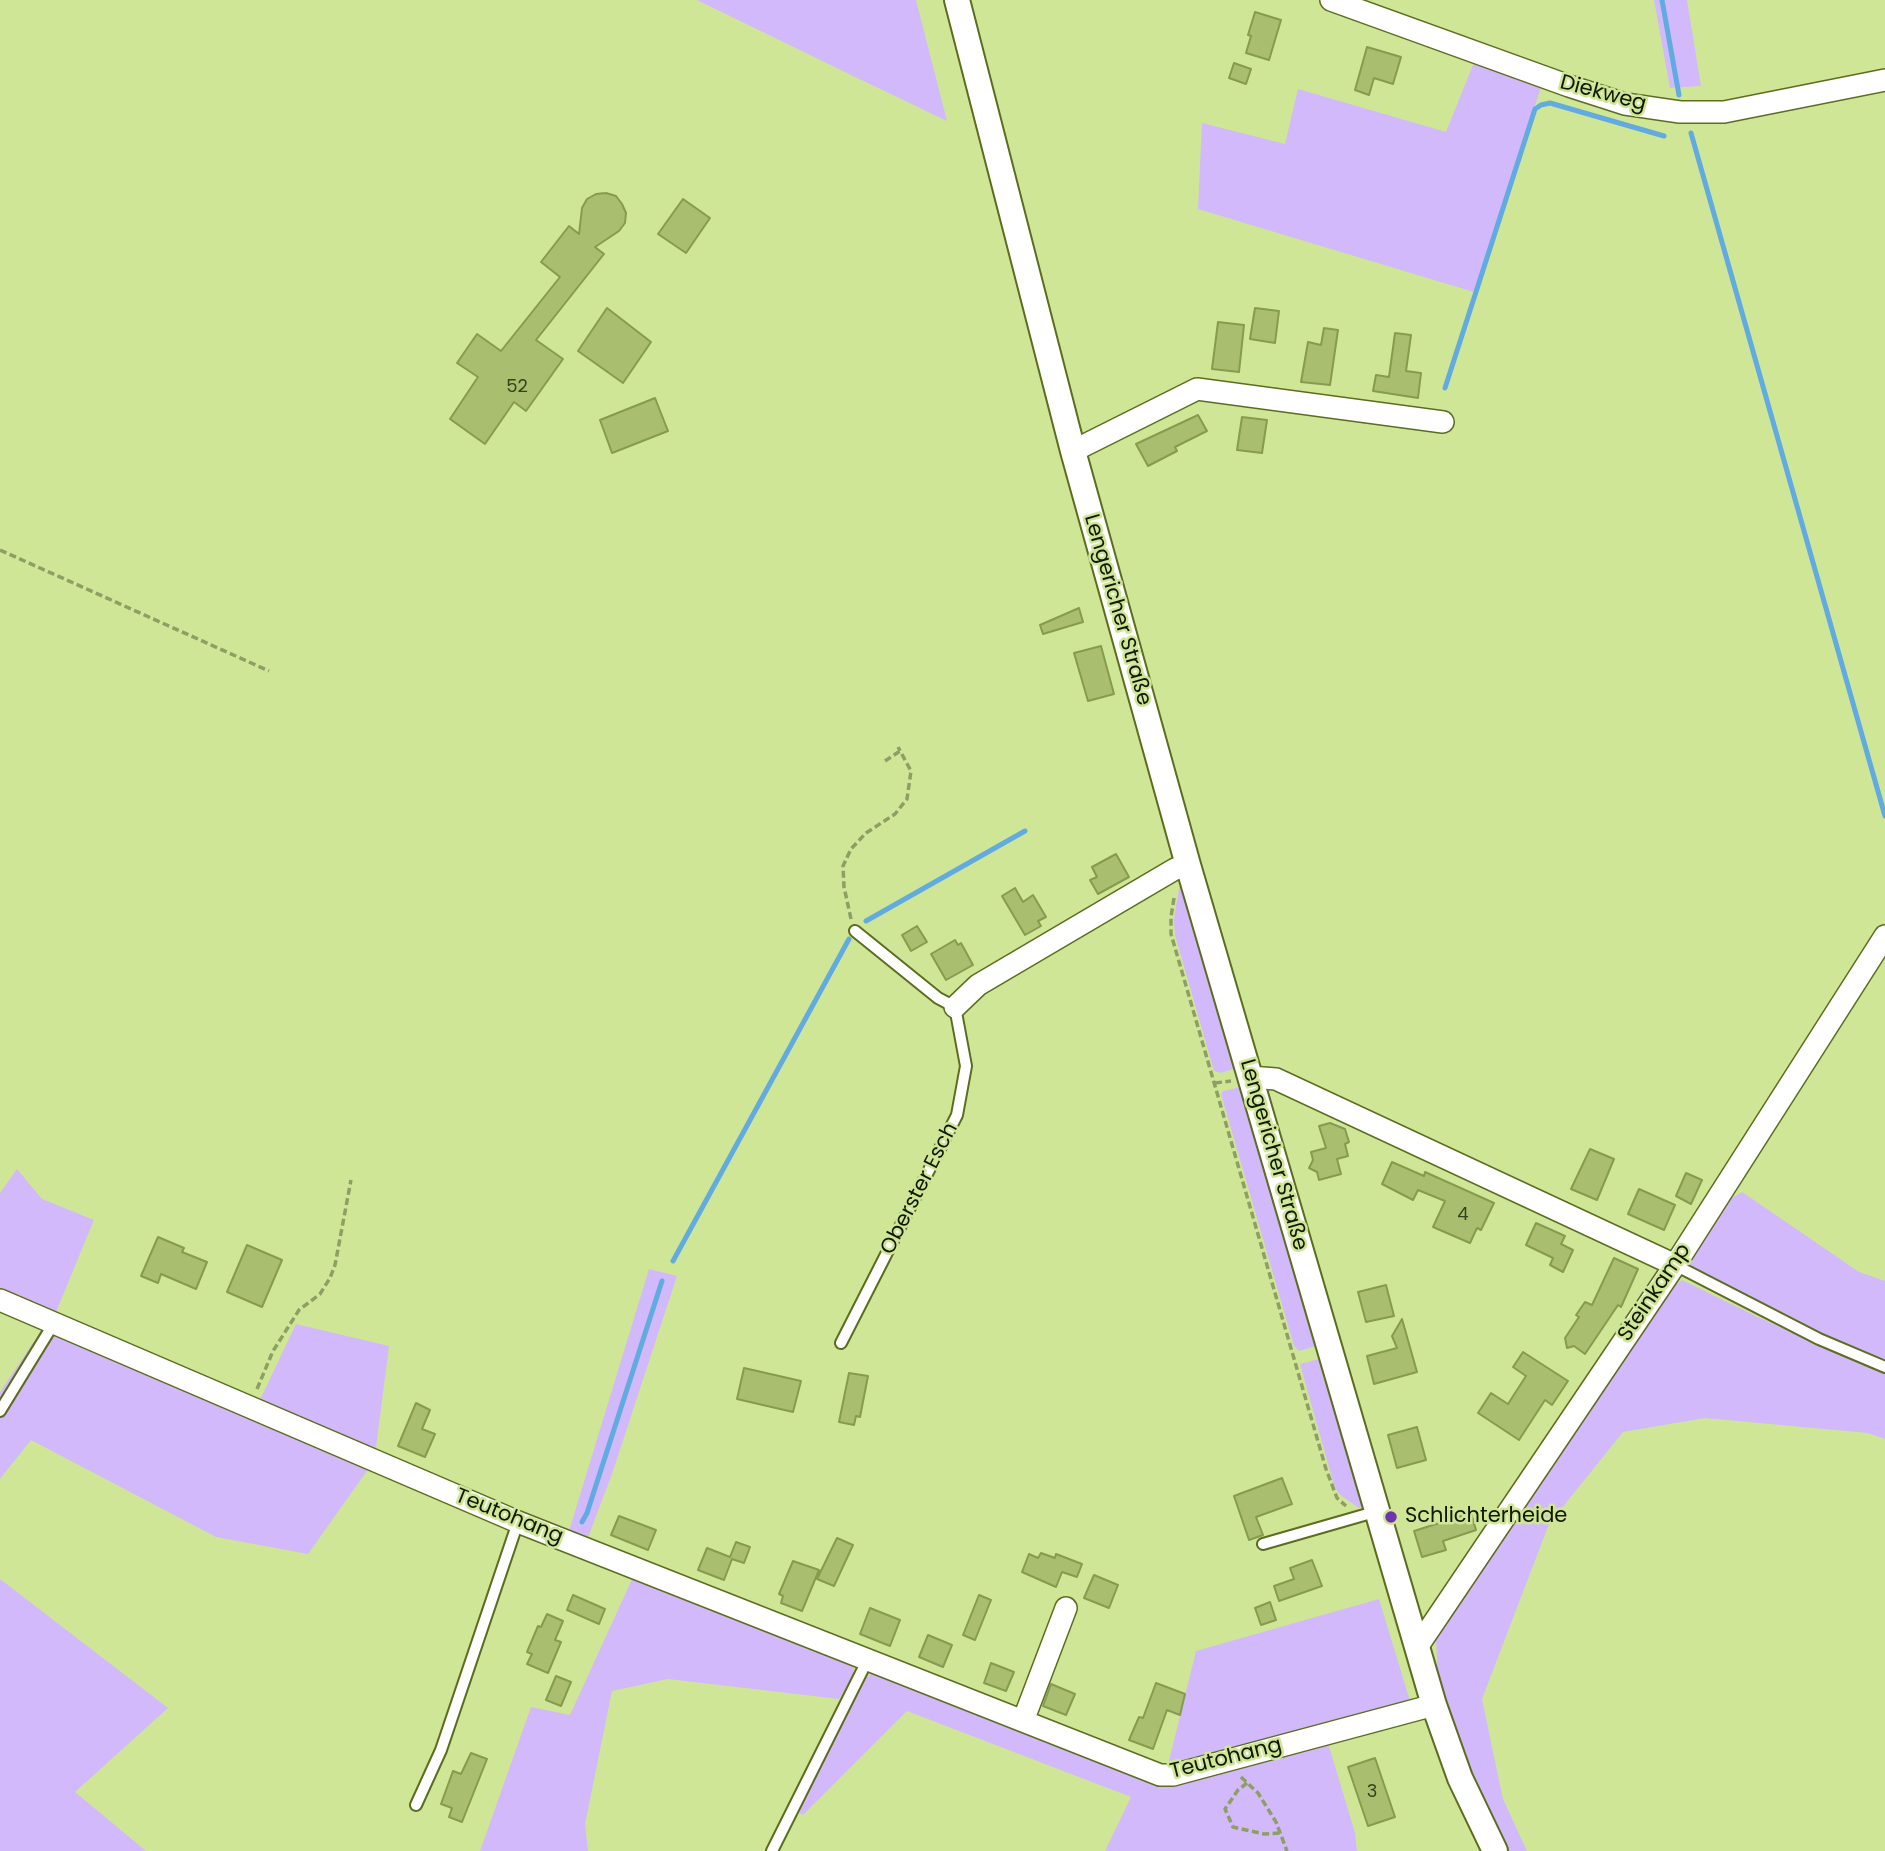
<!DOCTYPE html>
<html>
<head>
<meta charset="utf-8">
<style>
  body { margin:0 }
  canvas { display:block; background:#d0e697 }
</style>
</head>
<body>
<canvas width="1885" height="1851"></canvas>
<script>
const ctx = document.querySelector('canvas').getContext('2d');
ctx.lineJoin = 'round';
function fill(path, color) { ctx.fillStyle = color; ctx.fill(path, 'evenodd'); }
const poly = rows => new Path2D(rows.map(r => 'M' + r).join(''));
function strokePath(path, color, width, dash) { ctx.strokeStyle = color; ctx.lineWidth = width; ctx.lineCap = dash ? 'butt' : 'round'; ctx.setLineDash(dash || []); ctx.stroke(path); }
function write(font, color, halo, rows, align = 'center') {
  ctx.font = font + ' Poppins,sans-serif'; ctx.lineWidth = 5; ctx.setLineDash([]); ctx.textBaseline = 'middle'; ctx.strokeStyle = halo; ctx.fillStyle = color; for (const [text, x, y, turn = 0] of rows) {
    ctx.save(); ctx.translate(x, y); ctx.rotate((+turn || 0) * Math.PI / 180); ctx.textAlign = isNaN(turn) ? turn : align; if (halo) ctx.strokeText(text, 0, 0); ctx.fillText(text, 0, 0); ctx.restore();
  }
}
const green = poly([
  [697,0,916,0,947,121,849,74],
  [1654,0,1687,0,1701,86,1670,88],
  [1475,60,1541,87,1474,292,1198,209,1202,123,1285,144,1298,89,1446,132],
  [1180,882,1185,884,1236,1068,1221,1073,1214,1071,1175,935,1174,919],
  [1241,1087,1319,1345,1299,1351,1294,1346,1221,1094,1223,1091],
  [17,1169,42,1199,94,1220,56,1312,259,1402,296,1324,389,1346,375,1455,369,1468,308,1554,216,1537,31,1440,0,1479,0,1392,43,1328,0,1308,0,1193],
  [1742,1192,1859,1272,1885,1281,1885,1362,1818,1334,1690,1268,1687,1257,1721,1204],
  [649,1269,677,1276,612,1474,587,1540,569,1531],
  [1682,1280,1760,1318,1885,1374,1885,1439,1868,1433,1705,1418,1623,1432,1549,1524,1482,1699,1503,1799,1527,1851,1505,1851,1483,1804,1438,1684,1436,1639,1663,1294],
  [1323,1358,1363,1506,1359,1508,1339,1494,1334,1485,1300,1364],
  [634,1575,854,1661,853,1676,839,1699,668,1679,612,1691,585,1824,588,1851,480,1851,531,1707,570,1715],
  [0,1579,168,1708,75,1792,146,1851,0,1851],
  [1379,1599,1410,1701,1167,1769,1196,1651],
  [875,1669,1166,1783,1328,1743,1355,1833,1357,1851,1105,1851,1131,1797,907,1711,803,1815,799,1813,835,1734,862,1683]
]);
const stream = poly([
  [1662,0,1679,95],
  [1691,133,1885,816],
  [1445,388,1535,109,1541,105,1550,103,1664,136],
  [866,921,1025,831],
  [673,1261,849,939],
  [582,1522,587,1513,662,1281]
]);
const building = poly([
  [1255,12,1281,20,1269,60,1246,53,1251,36,1248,35,1255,12],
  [1367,47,1401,57,1393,84,1374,78,1369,95,1355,90,1367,47],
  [1234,63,1251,69,1246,84,1229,78,1234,63],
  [606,193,616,196,622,204,626,213,625,223,619,231,595,247,604,254,536,340,563,359,526,411,514,402,485,444,450,419,478,377,457,363,477,334,501,351,560,277,541,262,569,226,579,234,582,208,587,199,596,194,606,193],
  [683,199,710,218,686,253,658,234,683,199],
  [607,308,651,342,623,383,578,351,607,308],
  [1255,308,1279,311,1275,343,1250,339,1255,308],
  [1218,322,1244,325,1239,372,1212,369,1218,322],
  [1324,328,1338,330,1330,385,1301,382,1308,342,1321,345,1324,328],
  [1395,333,1411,335,1406,371,1421,373,1418,398,1373,391,1376,375,1389,377,1395,333],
  [655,398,668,431,612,453,600,420,655,398],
  [1198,415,1207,431,1175,447,1177,451,1148,466,1136,444,1198,415],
  [1242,417,1267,420,1262,453,1237,450,1242,417],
  [1079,608,1083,622,1043,634,1040,625,1079,608],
  [1101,646,1114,694,1088,701,1074,653,1101,646],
  [1116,854,1129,877,1098,894,1090,880,1097,877,1092,867,1116,854],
  [1015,888,1023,902,1033,895,1046,917,1038,921,1041,926,1025,935,1002,896,1015,888],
  [917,926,927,942,911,951,902,935,917,926],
  [955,940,958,945,961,943,973,965,946,980,931,954,955,940],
  [1330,1123,1345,1129,1349,1142,1345,1144,1348,1156,1337,1159,1341,1174,1319,1180,1317,1172,1309,1168,1313,1160,1311,1152,1326,1148,1319,1126,1330,1123],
  [1590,1149,1614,1159,1597,1200,1571,1189,1590,1149],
  [1392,1162,1424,1176,1425,1172,1494,1203,1481,1230,1477,1228,1470,1243,1433,1227,1445,1201,1418,1190,1413,1200,1382,1184,1392,1162],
  [1686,1173,1702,1180,1691,1204,1676,1196,1686,1173],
  [1639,1189,1675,1205,1664,1230,1628,1214,1639,1189],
  [1536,1223,1565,1236,1561,1244,1573,1250,1563,1272,1550,1265,1553,1258,1526,1245,1536,1223],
  [158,1237,184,1248,182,1252,207,1262,196,1289,161,1274,158,1283,141,1276,158,1237],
  [247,1245,282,1260,262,1307,227,1292,247,1245],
  [1614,1258,1638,1269,1621,1307,1618,1305,1585,1354,1574,1346,1567,1348,1565,1338,1579,1317,1576,1315,1585,1302,1592,1305,1614,1258],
  [1386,1285,1394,1316,1366,1322,1358,1292,1386,1285],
  [1402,1319,1417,1372,1374,1384,1367,1356,1397,1348,1392,1336,1402,1319],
  [1523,1352,1568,1381,1552,1405,1545,1400,1519,1440,1478,1413,1491,1393,1508,1404,1526,1376,1513,1367,1523,1352],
  [744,1368,801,1381,793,1412,737,1399,744,1368],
  [849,1373,868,1376,860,1417,856,1416,854,1425,839,1422,849,1373],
  [416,1403,430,1410,422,1429,435,1434,425,1457,398,1446,416,1403],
  [1417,1427,1426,1460,1397,1468,1388,1435,1417,1427],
  [1282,1478,1292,1504,1256,1517,1263,1535,1249,1540,1234,1496,1282,1478],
  [1471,1513,1476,1530,1443,1541,1446,1550,1422,1557,1414,1531,1471,1513],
  [619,1516,656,1530,648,1550,611,1535,619,1516],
  [837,1538,853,1545,834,1586,817,1579,837,1538],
  [736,1542,750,1547,744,1563,732,1559,724,1580,698,1570,707,1548,730,1557,736,1542],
  [1041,1553,1055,1558,1056,1554,1082,1564,1077,1577,1062,1572,1056,1587,1022,1572,1029,1554,1038,1558,1041,1553],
  [1312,1560,1322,1586,1279,1601,1274,1586,1294,1579,1290,1568,1312,1560],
  [793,1561,819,1570,802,1611,781,1603,783,1596,779,1594,793,1561],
  [1094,1575,1118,1585,1109,1608,1084,1598,1094,1575],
  [573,1595,605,1609,599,1624,567,1610,573,1595],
  [979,1595,991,1600,975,1640,963,1635,979,1595],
  [1270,1602,1276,1620,1261,1625,1255,1608,1270,1602],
  [870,1608,900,1620,890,1646,860,1634,870,1608],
  [547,1614,563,1621,555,1640,561,1642,548,1673,527,1664,532,1654,527,1652,538,1626,541,1627,547,1614],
  [928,1635,952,1645,943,1667,919,1657,928,1635],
  [991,1663,1014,1672,1006,1691,984,1683,991,1663],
  [556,1676,571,1682,561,1706,546,1700,556,1676],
  [1156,1683,1185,1694,1180,1715,1167,1710,1153,1749,1129,1740,1139,1717,1143,1718,1156,1683],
  [1051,1684,1075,1694,1066,1715,1043,1706,1051,1684],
  [471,1753,487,1759,462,1822,449,1817,452,1808,441,1804,453,1771,461,1774,471,1753],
  [1375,1758,1395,1817,1368,1826,1348,1767,1375,1758]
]);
const path = poly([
  [0,550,269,671],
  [885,761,900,751],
  [1174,898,1171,917,1171,934,1326,1469,1337,1498,1346,1506],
  [851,919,844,887,843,866,851,849,866,833,895,814,907,799,911,771,898,747],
  [1215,1083,1231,1081],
  [257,1389,273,1351,299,1310,320,1294,330,1278,335,1265,351,1180],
  [1241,1777,1258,1793,1276,1822,1287,1851],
  [1247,1783,1238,1790,1225,1809,1233,1827,1264,1834,1281,1833]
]);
const service = poly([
  [1675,1265,1819,1339,1885,1367],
  [841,1343,957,1115,966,1066,955,1007,938,998,855,931],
  [0,1411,54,1323],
  [1263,1544,1378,1511],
  [416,1805,441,1750,518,1522],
  [772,1851,868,1659]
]);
const minor = poly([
  [1331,0,1569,86,1625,104,1680,112,1724,112,1885,80],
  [1073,451,1197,389,1443,422],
  [955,1007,978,985,1175,869,1188,865],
  [1250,1077,1276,1079,1675,1265],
  [0,1300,518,1522,1160,1775,1173,1775,1434,1705],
  [1418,1646,1675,1265,1885,936],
  [1023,1721,1066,1608]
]);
const tertiary = poly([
  [957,0,1073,451,1188,865,1434,1705,1460,1778,1495,1851]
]);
const markers = [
  [1391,1517,7,"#6e36ad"]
];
const numberNames = [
  ["52",517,387],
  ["4",1463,1215],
  ["3",1372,1792]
];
const streetNames = [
  ["Diekweg",1603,94,15],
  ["Lengericher Straße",1117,610,74],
  ["Lengericher Straße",1273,1155,74],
  ["Oberster Esch",920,1189,-63],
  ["Steinkamp",1655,1293,-56],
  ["Teutohang",509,1517,22],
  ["Teutohang",1226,1759,-14]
];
const poiNames = [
  ["Schlichterheide",1405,1517]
];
fill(green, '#d1b9fb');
strokePath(stream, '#61abe0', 5);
fill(building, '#a9bf6f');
strokePath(building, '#879b4f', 2);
strokePath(service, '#5c6d1f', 14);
strokePath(minor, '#5c6d1f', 24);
strokePath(tertiary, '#5c6d1f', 28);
strokePath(path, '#8e9f63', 3.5, [7, 3.5]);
strokePath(service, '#fff', 10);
strokePath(minor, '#fff', 21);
strokePath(tertiary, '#fff', 24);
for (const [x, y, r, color] of markers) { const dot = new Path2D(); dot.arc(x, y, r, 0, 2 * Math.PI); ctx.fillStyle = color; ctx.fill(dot); strokePath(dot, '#d0e697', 2.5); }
write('18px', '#37421c', null, numberNames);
write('21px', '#111800', '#d0e697', streetNames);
write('21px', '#111800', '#d0e697', poiNames, 'left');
</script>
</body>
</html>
